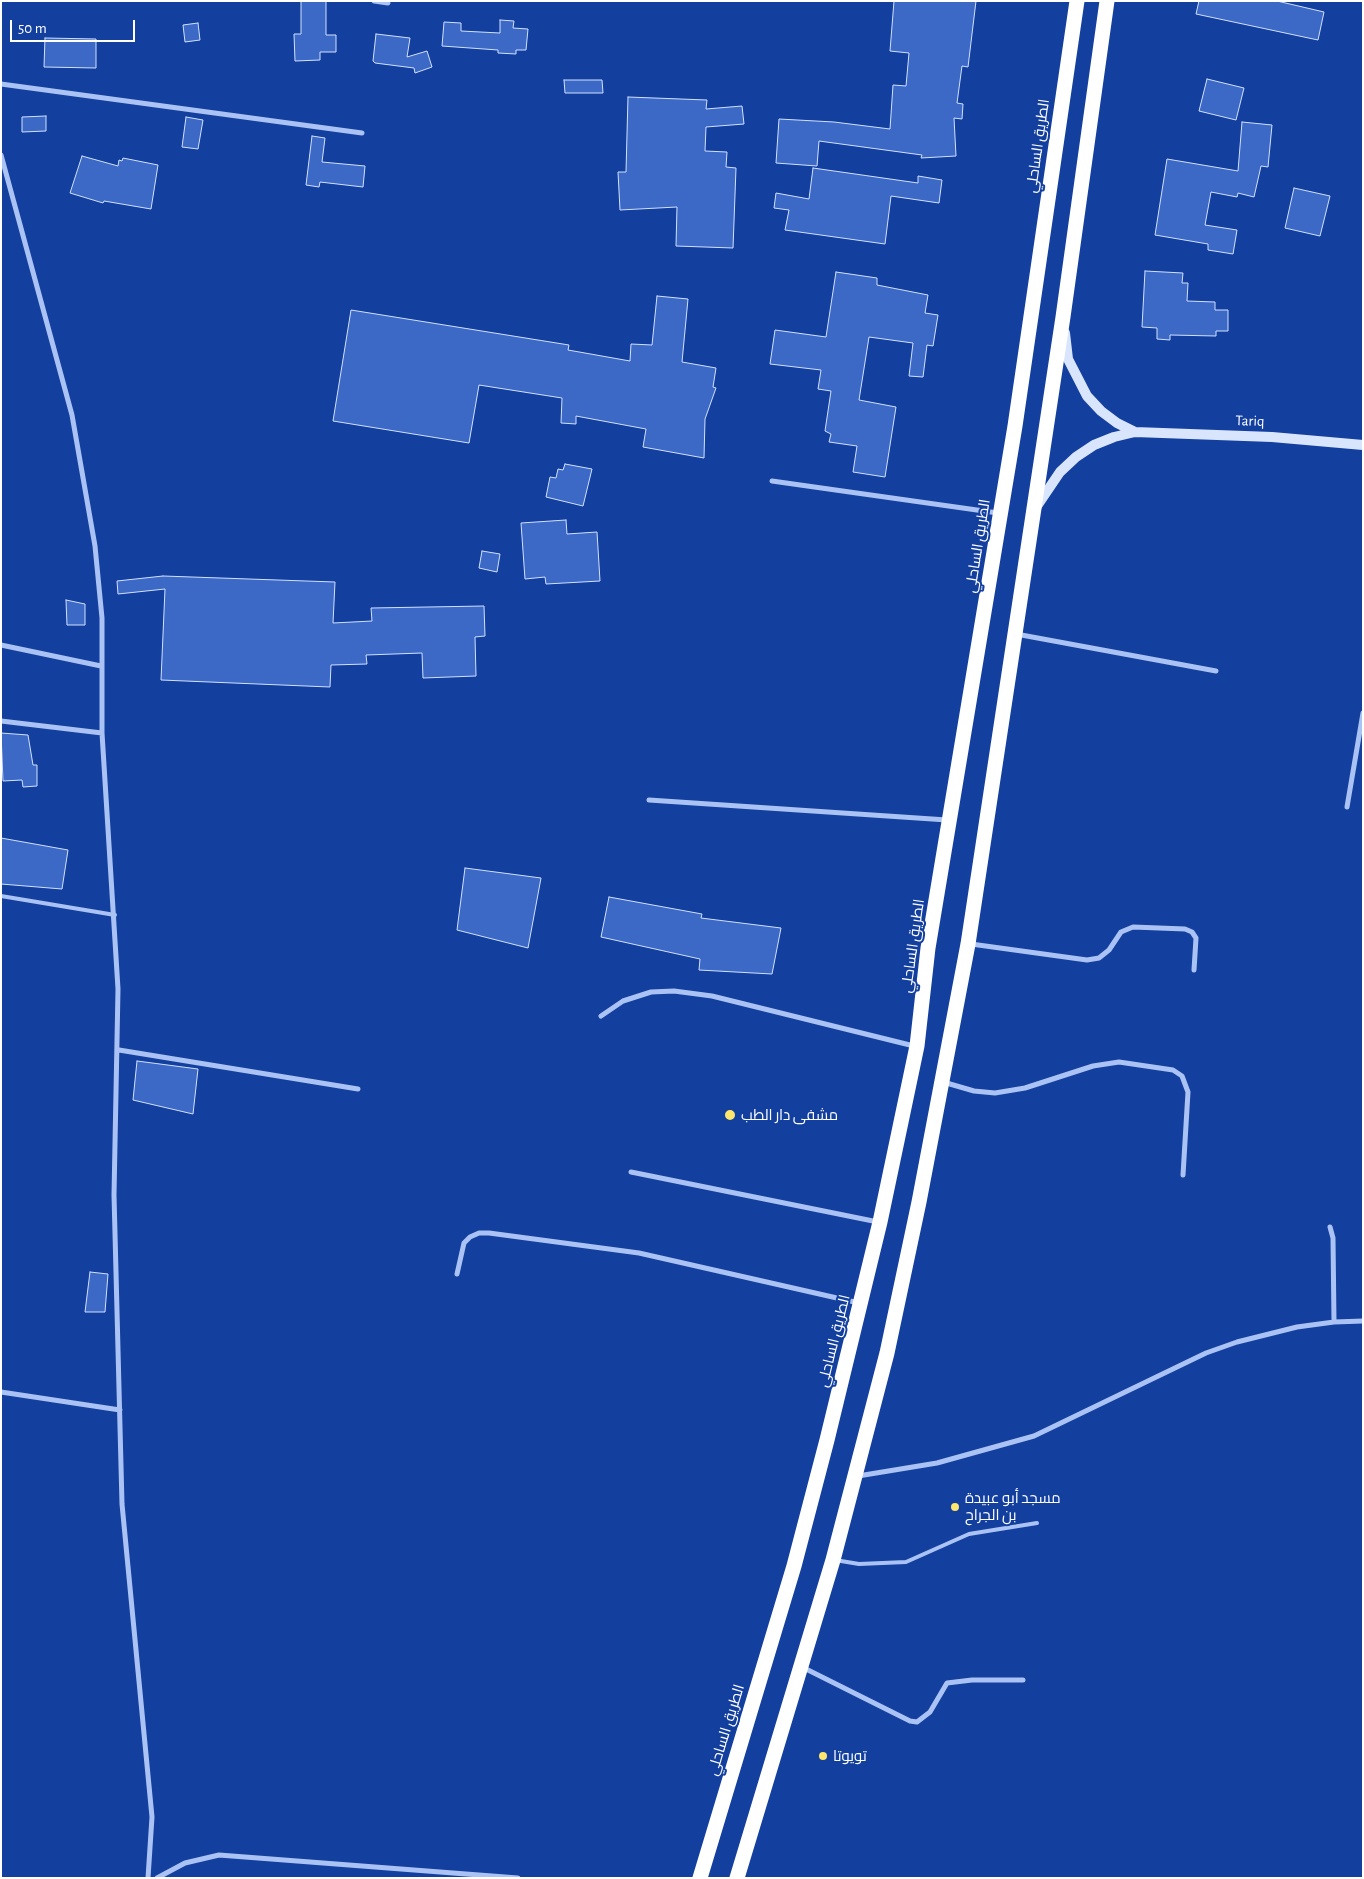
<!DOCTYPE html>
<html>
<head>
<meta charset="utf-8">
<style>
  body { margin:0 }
  #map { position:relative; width:1364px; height:1879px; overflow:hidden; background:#133f9e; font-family:"Alegreya Sans",sans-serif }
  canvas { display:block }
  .frame { position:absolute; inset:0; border:2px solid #fff; pointer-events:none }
  .scale { position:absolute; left:10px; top:20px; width:125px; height:22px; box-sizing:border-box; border:2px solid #fff; border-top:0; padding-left:6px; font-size:15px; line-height:18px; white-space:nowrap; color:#fff; -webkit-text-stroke:4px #133f9e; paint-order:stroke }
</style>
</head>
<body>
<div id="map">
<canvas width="1364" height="1879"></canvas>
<div class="frame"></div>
<div class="scale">50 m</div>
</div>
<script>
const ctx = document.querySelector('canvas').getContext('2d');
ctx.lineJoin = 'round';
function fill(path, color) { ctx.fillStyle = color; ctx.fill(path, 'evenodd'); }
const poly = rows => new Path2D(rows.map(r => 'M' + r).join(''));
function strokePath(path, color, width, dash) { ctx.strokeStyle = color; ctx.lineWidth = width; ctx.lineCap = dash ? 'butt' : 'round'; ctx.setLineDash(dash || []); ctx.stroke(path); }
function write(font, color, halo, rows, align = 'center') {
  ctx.font = font + ' "Alegreya Sans",Cairo,sans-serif'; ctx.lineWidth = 4; ctx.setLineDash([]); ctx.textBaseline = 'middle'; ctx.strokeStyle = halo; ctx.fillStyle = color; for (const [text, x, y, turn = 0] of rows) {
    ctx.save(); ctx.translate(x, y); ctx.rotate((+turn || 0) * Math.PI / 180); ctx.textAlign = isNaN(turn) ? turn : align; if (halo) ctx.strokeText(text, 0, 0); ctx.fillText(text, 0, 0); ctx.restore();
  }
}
const building = poly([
  [301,1,326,1,326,35,336,35,336,52,320,52,320,60,295,61,294,34,301,34,301,1],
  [894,1,976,1,968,67,962,66,957,103,963,104,962,119,954,118,956,156,921,158,922,155,819,141,817,166,776,163,779,119,834,122,890,129,893,85,906,86,909,53,890,51,894,1],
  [1199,1,1277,1,1324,12,1318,40,1196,14,1199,1],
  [500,20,514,21,513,28,528,29,526,50,516,50,516,54,498,53,498,50,442,46,444,22,461,23,461,31,500,33,500,20],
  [198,23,200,40,185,42,183,25,198,23],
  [376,34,410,38,407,57,427,51,432,67,415,73,414,68,375,63,373,61,376,34],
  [45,38,96,39,96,68,44,67,45,38],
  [1207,79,1244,88,1236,120,1199,111,1207,79],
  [564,80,602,80,603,93,565,93,564,80],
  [628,97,707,100,706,109,742,106,744,124,706,127,705,151,727,152,726,167,736,168,733,248,676,246,677,207,620,210,618,172,626,172,628,97],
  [46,116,46,131,22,132,22,117,46,116],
  [186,117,203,120,198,149,182,147,186,117],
  [1242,122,1272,125,1268,167,1261,166,1254,197,1238,193,1237,197,1211,192,1205,225,1237,230,1233,254,1208,250,1208,244,1155,235,1167,159,1238,171,1242,122],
  [312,136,325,138,322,162,365,166,363,187,320,182,319,187,306,185,312,136],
  [82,156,118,166,119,160,122,161,123,158,158,165,151,209,104,201,103,203,70,193,82,156],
  [813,168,918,183,918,176,942,180,939,203,891,196,885,244,785,230,789,210,774,208,776,193,809,199,813,168],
  [1294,188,1330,196,1320,236,1285,228,1294,188],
  [1145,271,1183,273,1182,283,1188,283,1187,301,1215,302,1215,310,1228,310,1228,331,1216,331,1216,336,1170,335,1170,340,1157,339,1157,328,1142,327,1145,271],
  [836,272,877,278,877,285,928,295,925,313,938,315,933,346,927,345,923,377,909,376,913,343,869,337,859,400,896,407,885,477,853,472,857,446,829,442,831,434,825,431,831,391,818,389,821,370,770,364,775,330,826,337,836,272],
  [657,296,688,299,682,362,716,368,713,387,716,388,705,419,704,458,643,447,646,429,576,416,576,424,561,423,562,398,479,385,469,443,333,421,351,310,569,345,568,350,630,361,631,344,652,345,657,296],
  [565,464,592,469,583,506,546,497,550,477,556,478,558,469,563,470,565,464],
  [566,520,567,534,597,532,600,581,546,584,545,577,525,579,521,523,566,520],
  [482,551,500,554,497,572,479,568,482,551],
  [163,576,335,582,333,623,372,621,371,608,484,606,485,636,475,637,476,676,423,678,422,653,366,655,367,664,331,665,330,687,161,680,165,589,118,594,117,581,163,576],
  [66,600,85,604,85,625,67,625,66,600],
  [1,733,28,735,33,765,37,765,37,786,23,787,22,780,3,781,1,733],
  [1,838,68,850,62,889,1,884,1,838],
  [465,868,541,878,528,948,457,930,465,868],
  [609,897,702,914,701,918,781,928,772,974,699,970,700,959,601,937,609,897],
  [137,1061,198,1069,193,1114,133,1100,137,1061],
  [90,1272,108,1274,105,1312,85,1312,90,1272]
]);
const lane = poly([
  [1,896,115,915],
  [835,1560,859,1564,906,1562,969,1534,1037,1523]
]);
const street = poly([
  [374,1,388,3],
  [1,84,362,133],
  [1,155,72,415,95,546,102,618,102,733,118,989,114,1195,122,1504,152,1817,148,1878],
  [772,481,998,513],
  [1016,634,1216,671],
  [1,645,101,666],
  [1,721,102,733],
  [649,800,947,820],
  [1347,807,1363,713],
  [971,944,1087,960,1099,958,1109,950,1121,932,1133,927,1185,929,1192,932,1196,938,1194,970],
  [601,1016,623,1001,651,992,674,991,712,996,914,1046],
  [119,1050,358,1089],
  [943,1082,974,1091,995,1093,1025,1088,1093,1066,1119,1062,1173,1070,1182,1076,1188,1092,1183,1175],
  [631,1172,878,1222],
  [1330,1227,1333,1238,1334,1322],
  [457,1274,464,1243,470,1237,479,1233,489,1233,639,1253,859,1303],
  [1,1392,120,1410],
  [858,1476,937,1463,1034,1436,1206,1353,1237,1342,1297,1327,1334,1322,1363,1321],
  [802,1667,910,1721,917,1722,930,1712,947,1683,972,1680,1023,1680],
  [157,1878,185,1863,219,1855,518,1878]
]);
const secondary = poly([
  [1065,333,1068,359,1087,396,1101,411,1117,423,1135,432],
  [1037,506,1060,472,1076,457,1094,445,1114,437,1135,432,1272,437,1363,445]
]);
const highway = poly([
  [700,1878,794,1566,827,1440,880,1222,917,1046,928,948,1015,426,1077,1],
  [737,1878,833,1560,887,1353,919,1202,968,944,1063,317,1107,1]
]);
const markers = [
  [730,1115,6,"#ffe66d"],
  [955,1507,5,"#ffe66d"],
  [823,1756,5,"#ffe66d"]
];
const streetNames = [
  ["الطريق الساحلي",1038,146,-82],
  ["Tariq",1250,421,2],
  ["الطريق الساحلي",978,546,-81],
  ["الطريق الساحلي",913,946,-82],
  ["الطريق الساحلي",834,1341,-76],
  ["الطريق الساحلي",726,1730,-73]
];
const poiNames = [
  ["مشفى دار الطب",741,1115],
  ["مسجد أبو عبيدة",965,1498],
  ["بن الجراح",965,1515],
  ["تويوتا",833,1756]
];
fill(building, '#3c69c5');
strokePath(building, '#d2e1fe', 1);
strokePath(lane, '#aac3f4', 4);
strokePath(street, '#aac3f4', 5);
strokePath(secondary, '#d9e5fd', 10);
strokePath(highway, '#fff', 15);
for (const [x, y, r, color] of markers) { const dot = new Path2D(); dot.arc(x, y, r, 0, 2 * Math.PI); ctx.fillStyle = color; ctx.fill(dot); strokePath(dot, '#133f9e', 2); }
write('15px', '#fff', '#133f9e', streetNames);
write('15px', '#fff', '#133f9e', poiNames, 'left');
</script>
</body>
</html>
